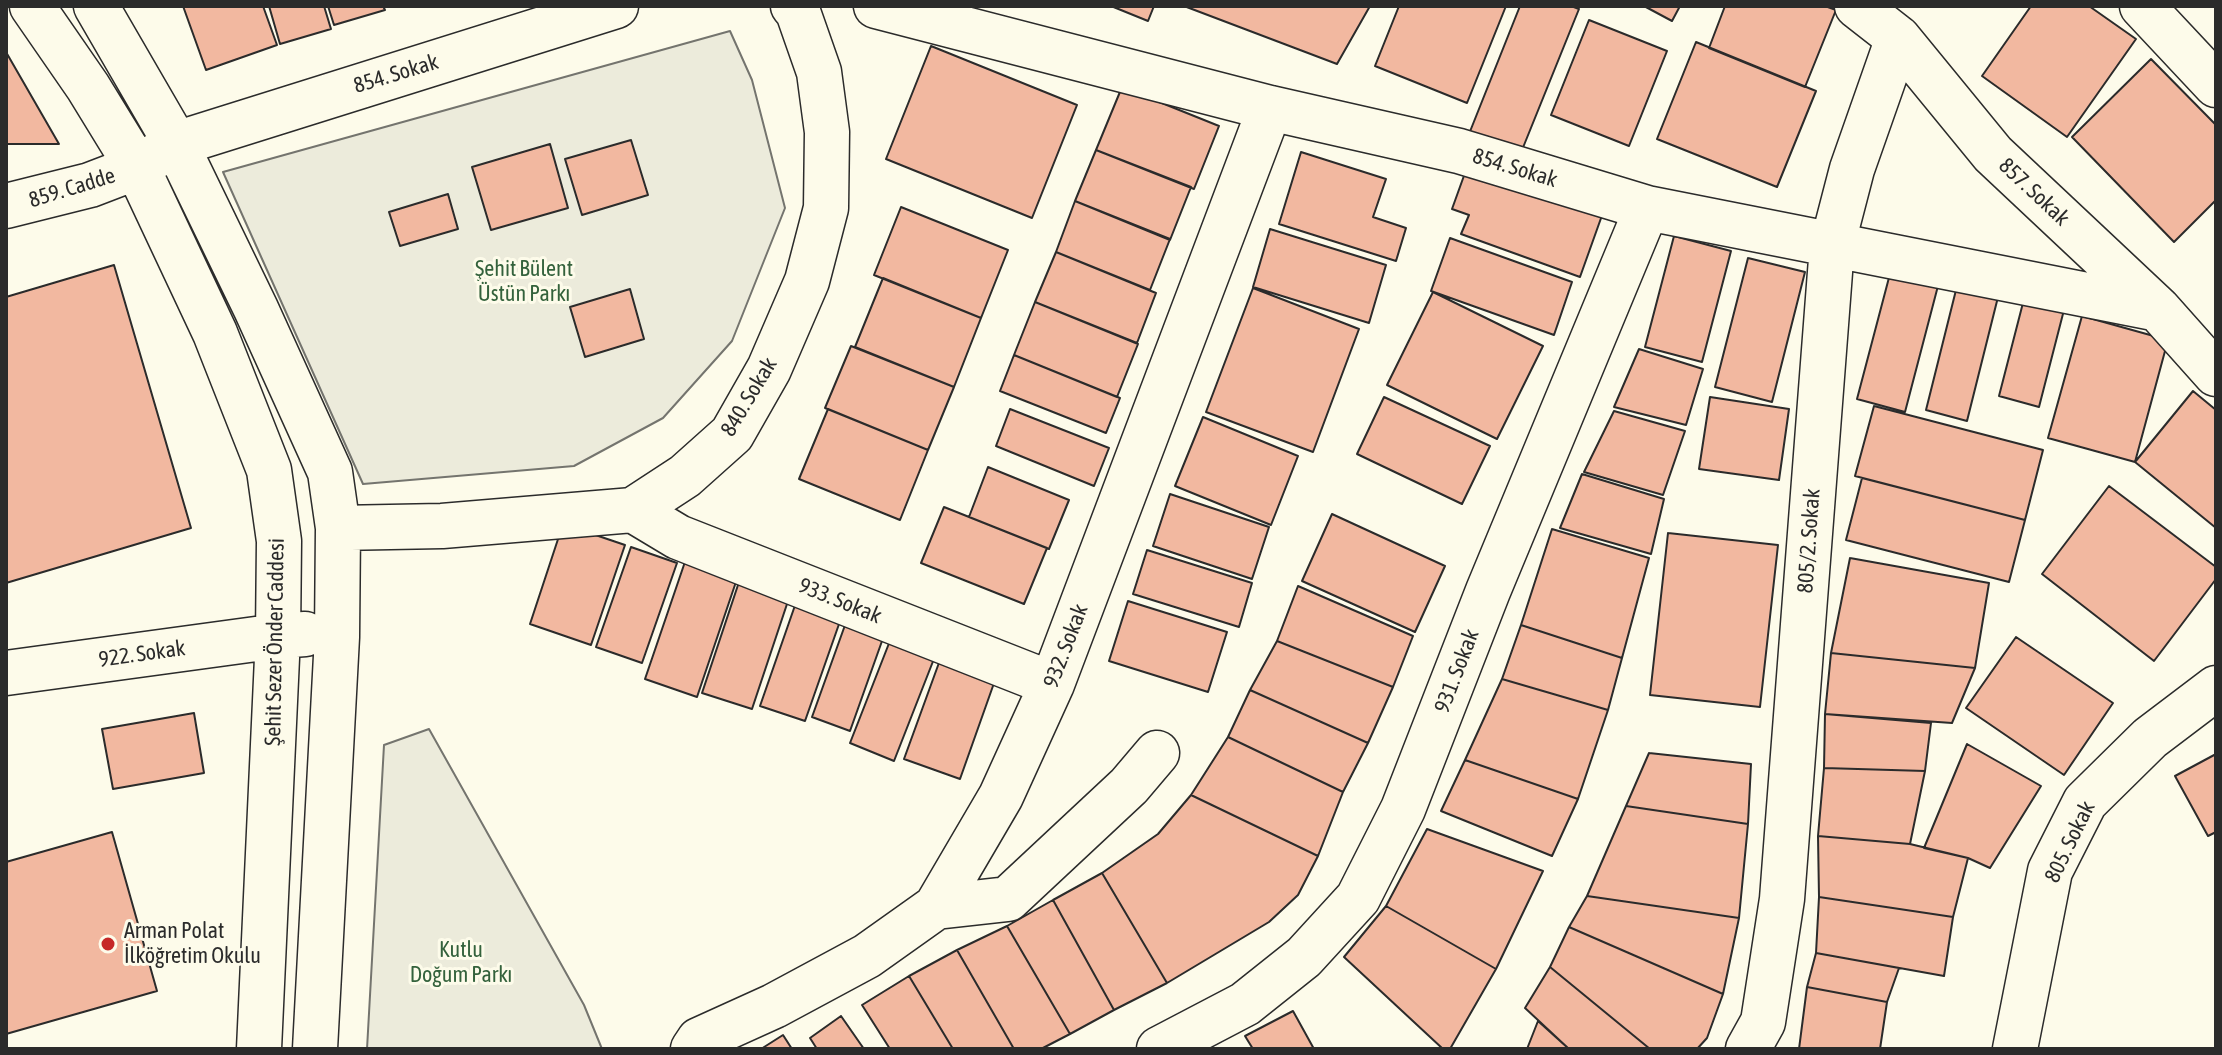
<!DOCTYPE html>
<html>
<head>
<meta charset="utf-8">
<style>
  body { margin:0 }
  #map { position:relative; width:2222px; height:1055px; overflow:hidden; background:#fdfbea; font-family:"Asap Condensed",sans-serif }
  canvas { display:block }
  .frame { position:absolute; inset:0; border:8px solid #2b2b2b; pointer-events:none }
</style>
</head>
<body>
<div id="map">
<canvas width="2222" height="1055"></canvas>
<div class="frame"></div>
</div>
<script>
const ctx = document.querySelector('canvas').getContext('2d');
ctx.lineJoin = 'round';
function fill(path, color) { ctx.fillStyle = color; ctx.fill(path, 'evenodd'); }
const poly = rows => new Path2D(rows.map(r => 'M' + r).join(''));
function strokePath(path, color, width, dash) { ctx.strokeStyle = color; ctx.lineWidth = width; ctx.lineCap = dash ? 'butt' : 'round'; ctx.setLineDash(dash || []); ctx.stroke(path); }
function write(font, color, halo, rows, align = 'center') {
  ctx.font = font + ' "Asap Condensed",sans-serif'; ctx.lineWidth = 6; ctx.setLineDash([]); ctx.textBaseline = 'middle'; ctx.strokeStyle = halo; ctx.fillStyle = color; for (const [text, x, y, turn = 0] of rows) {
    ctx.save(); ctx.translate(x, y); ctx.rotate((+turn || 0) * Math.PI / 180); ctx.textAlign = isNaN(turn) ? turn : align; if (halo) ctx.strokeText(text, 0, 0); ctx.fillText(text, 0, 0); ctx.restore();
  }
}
const green = poly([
  [730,31,752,80,785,208,732,341,663,418,574,466,363,484,223,172,730,31],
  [429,729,584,1005,602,1049,367,1049,384,745,429,729]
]);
const building = poly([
  [183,6,263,6,277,45,206,70,183,6],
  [269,6,324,6,331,29,280,44,269,6],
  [328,6,383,6,385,10,334,25,328,6],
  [1111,6,1154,6,1148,21,1111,6],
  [1184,6,1370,6,1337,64,1184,6],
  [1399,6,1506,6,1467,103,1375,66,1399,6],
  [1520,6,1571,6,1579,9,1520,155,1469,134,1520,6],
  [1644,6,1680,6,1672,21,1644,6],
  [1725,6,1825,6,1836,10,1805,87,1709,48,1725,6],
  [2031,6,2089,6,2136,39,2067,137,1982,76,2031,6],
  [1589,20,1667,51,1629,146,1551,115,1589,20],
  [1696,42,1816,91,1777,187,1657,139,1696,42],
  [931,46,1077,105,1032,218,886,159,931,46],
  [6,52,59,144,6,144,6,52],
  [2151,59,2216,125,2216,200,2174,242,2072,137,2151,59],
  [1122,87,1219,126,1194,189,1096,150,1122,87],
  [631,140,648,195,582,215,565,159,631,140],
  [550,144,568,208,491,230,472,167,550,144],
  [1096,150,1191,187,1170,240,1075,201,1096,150],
  [1301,152,1386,179,1373,217,1406,228,1396,261,1279,224,1301,152],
  [1470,159,1605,207,1580,277,1461,234,1469,215,1452,209,1470,159],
  [448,194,458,229,400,246,389,212,448,194],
  [1075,201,1170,239,1150,290,1056,252,1075,201],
  [901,207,1008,250,981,318,874,275,901,207],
  [1270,229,1386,265,1369,323,1253,287,1270,229],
  [1674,236,1731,251,1702,362,1645,347,1674,236],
  [1450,238,1572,282,1554,335,1431,291,1450,238],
  [1056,252,1156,293,1137,343,1035,302,1056,252],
  [1748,258,1805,272,1772,402,1715,387,1748,258],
  [114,265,191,528,6,583,6,297,114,265],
  [1891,270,1939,282,1905,412,1857,399,1891,270],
  [883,278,981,318,954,387,855,347,883,278],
  [1958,282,1999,293,1967,421,1926,410,1958,282],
  [1253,288,1359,329,1313,452,1206,412,1253,288],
  [630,289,644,339,585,357,570,307,630,289],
  [1433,292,1543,346,1497,439,1387,385,1433,292],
  [2025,295,2065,306,2039,407,1999,396,2025,295],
  [1035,302,1138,344,1117,397,1014,355,1035,302],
  [2082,316,2168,340,2135,462,2048,438,2082,316],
  [851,346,954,387,928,450,825,408,851,346],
  [1639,349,1703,369,1686,425,1614,407,1639,349],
  [1014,355,1120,398,1106,433,1000,391,1014,355],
  [2193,391,2216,410,2216,528,2135,462,2193,391],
  [1384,397,1490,446,1462,504,1357,454,1384,397],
  [1710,397,1789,409,1779,480,1699,469,1710,397],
  [1874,406,2043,450,2025,520,1855,476,1874,406],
  [828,409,928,450,900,520,799,479,828,409],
  [1010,409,1109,448,1094,486,996,446,1010,409],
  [1614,411,1685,431,1663,495,1584,472,1614,411],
  [1203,417,1298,456,1271,525,1175,486,1203,417],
  [988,467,1069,500,1049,549,969,517,988,467],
  [1582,474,1664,499,1651,554,1560,528,1582,474],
  [1862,478,2025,520,2009,582,1846,540,1862,478],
  [2109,486,2216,567,2216,579,2154,661,2042,574,2109,486],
  [1170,494,1269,527,1252,579,1153,546,1170,494],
  [944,507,1047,548,1024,604,921,563,944,507],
  [1332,514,1445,566,1415,632,1302,581,1332,514],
  [563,524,625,545,591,645,530,624,563,524],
  [1552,529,1649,558,1622,658,1521,625,1552,529],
  [1668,533,1778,545,1760,707,1650,695,1668,533],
  [631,547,677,563,642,663,596,647,631,547],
  [1147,550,1252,583,1239,627,1133,594,1147,550],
  [688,553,740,570,697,697,645,679,688,553],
  [1850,558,1989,583,1975,668,1831,653,1850,558],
  [740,579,790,595,752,709,702,693,740,579],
  [1298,586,1413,636,1393,687,1277,641,1298,586],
  [800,591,845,607,805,721,760,706,800,591],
  [1128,601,1227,632,1208,692,1109,661,1128,601],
  [849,614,887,627,850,731,812,717,849,614],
  [1521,625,1622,658,1608,710,1502,679,1521,625],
  [895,628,939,646,894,761,850,743,895,628],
  [2016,637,2113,703,2064,775,1966,708,2016,637],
  [1277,641,1393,687,1368,743,1250,690,1277,641],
  [944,649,999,669,960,779,904,759,944,649],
  [1831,653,1975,668,1952,723,1825,714,1831,653],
  [1502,679,1608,710,1578,799,1465,760,1502,679],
  [1250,690,1368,743,1343,792,1228,737,1250,690],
  [194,713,204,773,113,789,102,729,194,713],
  [1825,714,1931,723,1925,771,1824,768,1825,714],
  [1228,737,1343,792,1318,856,1191,795,1228,737],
  [1967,744,2041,786,1990,868,1968,858,1924,848,1967,744],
  [1649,753,1751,764,1748,824,1626,806,1649,753],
  [2216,754,2216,832,2208,836,2175,776,2216,754],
  [1465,760,1578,799,1552,856,1441,811,1465,760],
  [1824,768,1925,771,1910,844,1818,836,1824,768],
  [1191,795,1318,856,1298,895,1269,922,1167,983,1102,873,1158,834,1191,795],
  [1626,806,1748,824,1739,918,1587,896,1626,806],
  [1427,829,1543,871,1496,969,1386,906,1427,829],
  [112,832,157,991,6,1034,6,862,112,832],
  [1818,836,1910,844,1968,858,1953,917,1819,897,1818,836],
  [1102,873,1167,983,1114,1010,1053,900,1102,873],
  [1587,896,1739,918,1723,994,1569,927,1587,896],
  [1819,897,1953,917,1944,976,1816,953,1819,897],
  [1053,900,1114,1010,1070,1034,1007,926,1053,900],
  [1386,906,1496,969,1450,1049,1443,1049,1344,957,1386,906],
  [1007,926,1070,1034,1041,1049,1014,1049,957,950,1007,926],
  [1569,927,1723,994,1707,1038,1697,1049,1650,1049,1550,967,1569,927],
  [957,950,1014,1049,953,1049,909,976,957,950],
  [1816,953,1899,968,1887,1002,1807,987,1816,953],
  [1550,967,1650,1049,1569,1049,1525,1008,1550,967],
  [909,976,953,1049,890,1049,862,1005,909,976],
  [1807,987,1887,1002,1880,1049,1799,1049,1807,987],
  [1293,1011,1314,1049,1253,1049,1245,1036,1293,1011],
  [841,1016,864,1049,817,1049,810,1038,841,1016],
  [1538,1021,1569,1049,1527,1049,1538,1021],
  [783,1035,792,1049,761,1049,783,1035]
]);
const minor = poly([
  [32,6,88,87,137,167,215,333,269,470,279,541,278,636,259,1049],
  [96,6,176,144,256,309,330,472,338,528,337,637,315,1049],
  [876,6,1270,108,1459,151,1647,208,2158,309],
  [1857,6,1898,38,1993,154,2158,309,2216,374],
  [2142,6,2216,85],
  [6,206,90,185,137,167,176,144,616,6],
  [633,510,678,537,1052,684],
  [338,528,442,526,633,510,685,476,732,434,769,369,807,281,826,208,827,132,819,72,798,12,793,6],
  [6,673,278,636,305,634],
  [936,907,1008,899,1129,786,1157,753],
  [693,1049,699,1040,774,1006,867,956,936,907,1001,796,1052,684,1270,108],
  [1159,1049,1245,1004,1304,957,1358,898,1403,809,1488,591,1647,208],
  [1748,1049,1763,1022,1782,899,1832,246,1852,169,1898,38],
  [2015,1049,2050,871,2085,802,2150,738,2216,688]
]);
const markers = [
  [108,944,8,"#c62828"]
];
const streetNames = [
  ["854. Sokak",396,74,-17],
  ["854. Sokak",1515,168,17],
  ["859. Cadde",72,188,-17],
  ["857. Sokak",2034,192,43],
  ["840. Sokak",749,397,-59],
  ["805/2. Sokak",1809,541,-86],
  ["933. Sokak",840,601,22],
  ["Şehit Sezer Önder Caddesi",275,642,-89],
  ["932. Sokak",1066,646,-69],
  ["922. Sokak",142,654,-8],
  ["931. Sokak",1457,671,-69],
  ["805. Sokak",2070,842,-64]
];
const parkNames = [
  ["Şehit Bülent",524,269],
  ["Üstün Parkı",524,294],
  ["Kutlu",461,950],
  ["Doğum Parkı",461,975]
];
const poiNames = [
  ["Arman Polat",124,931],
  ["İlköğretim Okulu",124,956]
];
fill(green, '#ecebdb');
strokePath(green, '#74746e', 2);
fill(building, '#f2b8a0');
strokePath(building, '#2b2b2b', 2);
strokePath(minor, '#2b2b2b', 47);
strokePath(minor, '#fdfbea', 44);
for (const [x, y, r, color] of markers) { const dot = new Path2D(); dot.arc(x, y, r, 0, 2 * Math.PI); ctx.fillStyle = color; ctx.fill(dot); strokePath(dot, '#fdfbea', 3); }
write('22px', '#2b2b2b', '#fdfbea', streetNames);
write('22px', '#34623c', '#fdfbea', parkNames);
write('22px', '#2b2b2b', '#fdfbea', poiNames, 'left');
</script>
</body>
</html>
